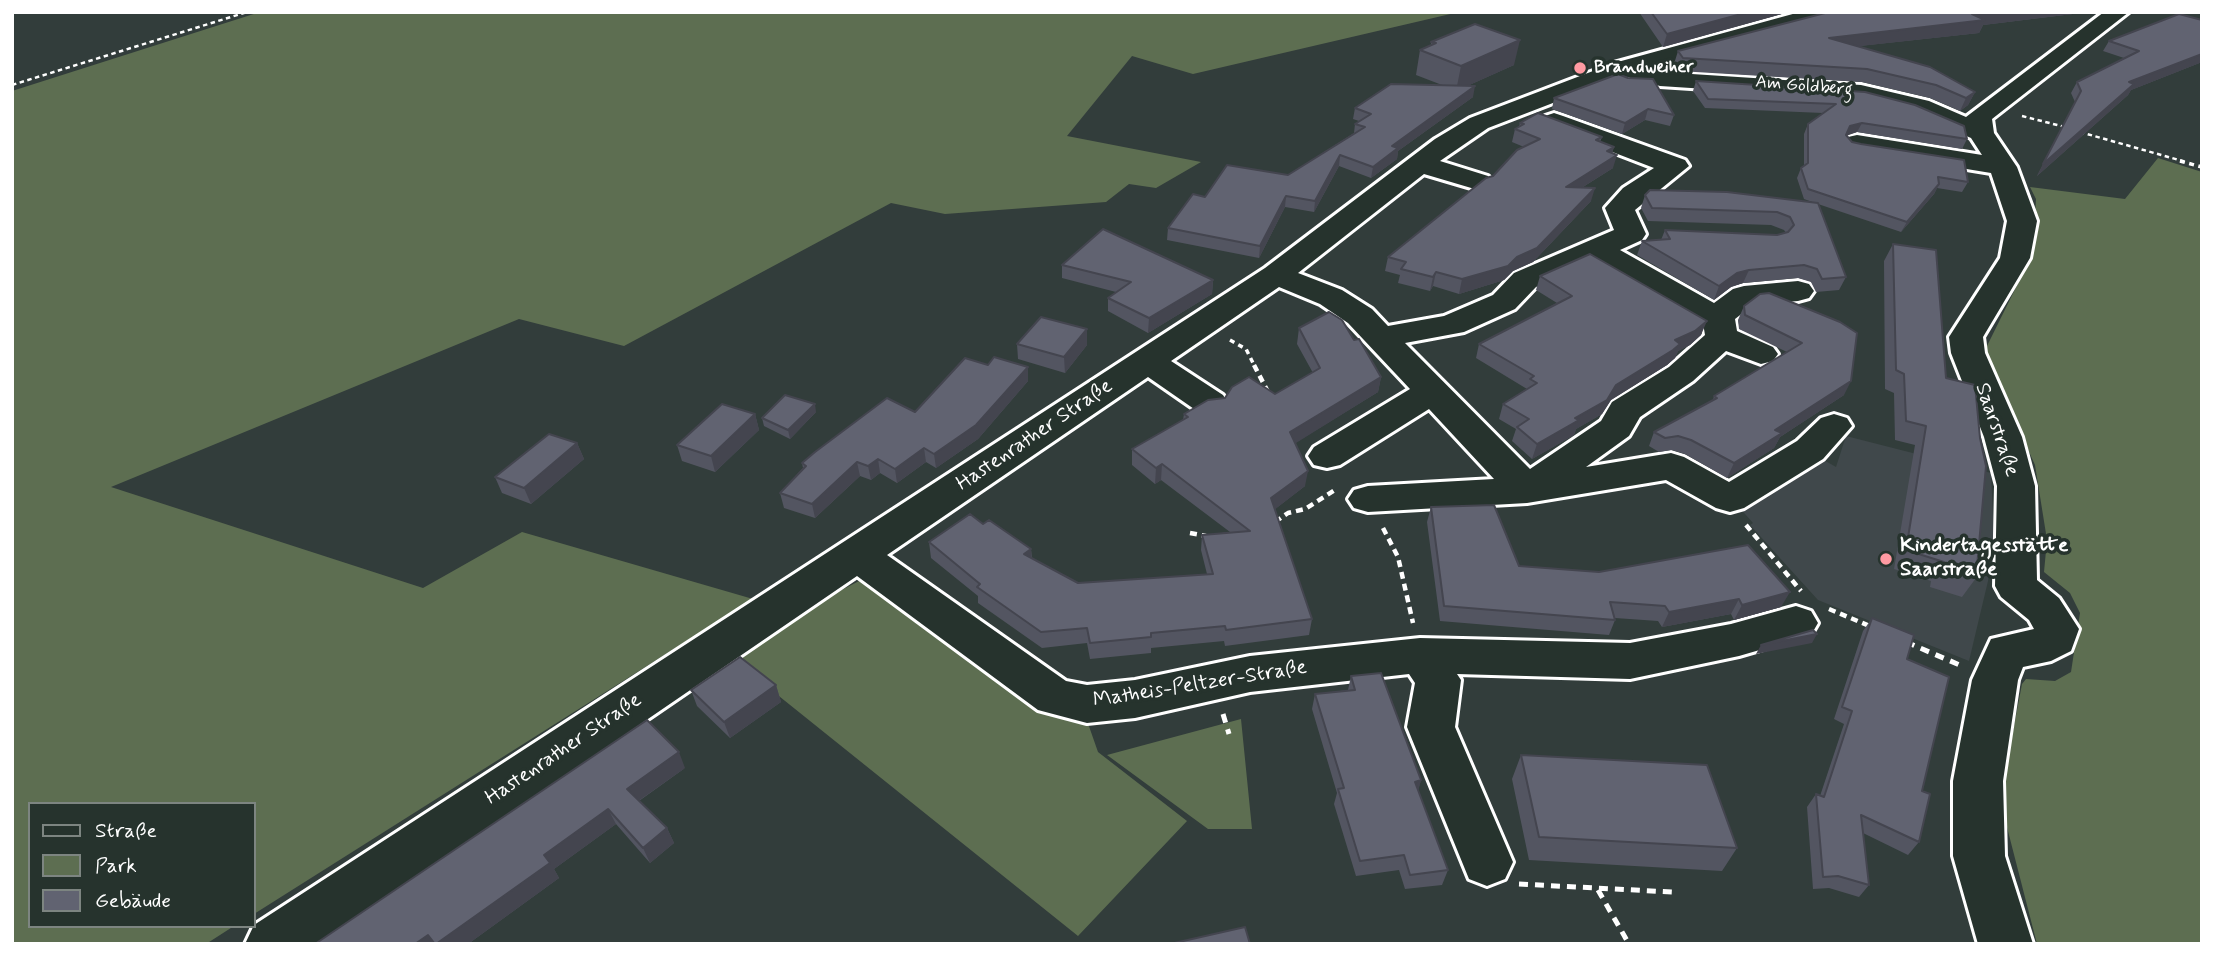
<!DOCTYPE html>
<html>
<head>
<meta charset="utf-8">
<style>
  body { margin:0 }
  #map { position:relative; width:2214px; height:956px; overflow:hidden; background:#323d3b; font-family:Mynerve,sans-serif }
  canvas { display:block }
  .frame { position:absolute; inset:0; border:14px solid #fff; pointer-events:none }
  .legend { position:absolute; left:28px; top:802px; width:228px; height:126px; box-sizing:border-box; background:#26332d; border:2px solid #7d8581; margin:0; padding:9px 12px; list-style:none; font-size:21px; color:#fff }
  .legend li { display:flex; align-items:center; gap:14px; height:35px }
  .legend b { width:35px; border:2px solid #7d8581 }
</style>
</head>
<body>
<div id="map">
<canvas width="2214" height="956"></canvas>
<div class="frame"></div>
<ul class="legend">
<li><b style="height:9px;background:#26332d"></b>Straße</li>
<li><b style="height:19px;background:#5d6e51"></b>Park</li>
<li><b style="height:19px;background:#616371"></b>Gebäude</li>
</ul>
</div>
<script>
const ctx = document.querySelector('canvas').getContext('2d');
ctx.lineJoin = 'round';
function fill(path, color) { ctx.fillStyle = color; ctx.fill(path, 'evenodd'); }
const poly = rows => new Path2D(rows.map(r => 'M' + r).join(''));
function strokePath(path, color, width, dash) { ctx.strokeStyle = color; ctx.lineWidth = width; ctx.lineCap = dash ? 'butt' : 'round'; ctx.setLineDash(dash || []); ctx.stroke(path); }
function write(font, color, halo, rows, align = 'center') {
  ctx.font = font + ' Mynerve,sans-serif'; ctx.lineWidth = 7; ctx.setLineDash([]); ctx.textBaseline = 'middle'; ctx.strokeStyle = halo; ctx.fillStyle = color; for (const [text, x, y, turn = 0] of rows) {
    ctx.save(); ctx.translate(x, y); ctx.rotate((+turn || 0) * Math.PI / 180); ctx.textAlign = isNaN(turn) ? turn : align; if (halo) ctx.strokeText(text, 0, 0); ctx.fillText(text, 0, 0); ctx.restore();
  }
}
const built = poly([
  [1846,436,1991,473,1994,538,1988,581,1969,661,1818,600,1750,525,1753,523,1738,506,1815,455,1836,467]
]);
const green = poly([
  [260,12,1459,12,1193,74,1132,56,1067,136,1201,162,1156,188,1129,184,1106,202,945,214,891,203,624,346,519,319,111,487,423,588,522,532,753,599,254,914,254,804,30,804,30,926,234,926,206,944,12,944,12,91],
  [2158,158,2202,172,2202,944,2037,944,2000,800,2022,684,2026,679,2055,681,2071,672,2080,613,2070,593,2044,572,2047,540,2035,465,1984,352,2033,253,2036,199,2030,187,2125,199],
  [869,576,1084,712,1098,752,1187,821,1078,936,734,660,814,604],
  [1241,719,1252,829,1208,829,1107,755]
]);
const pathFar3 = poly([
  [12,85,247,12],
  [2022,116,2065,127],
  [2080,132,2186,162]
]);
const pathFar2 = poly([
  [2180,161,2202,167],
  [1230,340,1246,349,1255,367]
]);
const pathFar1 = poly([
  [1254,365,1268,392],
  [1275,522,1288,513,1305,509,1335,490],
  [1746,525,1801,591],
  [1383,528,1398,557,1413,623],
  [1190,533,1206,536],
  [1829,609,1872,627]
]);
const path = poly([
  [1868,625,1872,627],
  [1906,642,1962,666],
  [1223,714,1229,734],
  [1519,884,1672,892],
  [1598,890,1629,944]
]);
const minor = poly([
  [1800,12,1846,12,1843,17,1648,68,1661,72,1861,85,1929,101,1966,117,2104,12,2129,12,1992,119,1994,133,2017,167,2037,221,2030,258,1983,337,1985,353,2022,437,2035,486,2037,580,2059,598,2079,629,2071,651,2051,661,2023,667,2018,680,2003,781,2005,856,2033,944,1978,944,1953,856,1953,781,1972,680,1991,639,2034,629,2029,620,2001,597,1995,586,1997,486,1984,437,1951,353,1949,337,2000,258,2007,221,1991,173,1857,151,1848,149,1844,143,1848,137,1857,135,1982,155,1971,138,1911,112,1861,99,1660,86,1623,76,1488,128,1440,161,1488,176,1492,182,1488,188,1478,190,1424,174,1298,273,1342,290,1372,309,1388,326,1444,316,1493,295,1514,273,1614,230,1605,208,1623,188,1654,168,1545,126,1541,121,1545,116,1554,113,1563,116,1685,160,1689,166,1635,210,1646,234,1642,240,1620,250,1714,303,1733,289,1744,286,1798,281,1809,284,1814,291,1809,298,1798,301,1753,305,1735,319,1737,331,1773,347,1778,354,1773,361,1761,364,1726,351,1693,381,1640,417,1629,436,1586,467,1671,453,1684,457,1729,482,1797,441,1821,418,1834,414,1847,418,1852,426,1823,459,1744,508,1730,512,1716,508,1666,480,1527,503,1368,512,1354,508,1348,499,1354,490,1368,486,1494,479,1429,409,1340,465,1327,468,1314,465,1308,456,1314,447,1410,389,1348,323,1320,304,1279,287,1171,361,1223,395,1228,403,1223,411,1210,414,1197,411,1148,377,887,555,1066,681,1087,685,1135,680,1250,656,1420,638,1630,643,1731,624,1796,606,1811,611,1818,623,1811,635,1739,656,1630,679,1457,674,1461,680,1455,727,1513,862,1505,879,1487,886,1469,879,1407,727,1415,683,1409,674,1250,692,1135,718,1087,723,1038,710,857,576,319,944,245,944,254,925,1265,268,1435,139,1470,118,1614,63,1800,12],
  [1595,261,1703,323,1705,335,1669,367,1612,402,1601,421,1530,469,1405,343,1464,332,1515,309,1536,287,1595,261]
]);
const wall = poly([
  [1639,12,1789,12,1663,47],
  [1829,12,2089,12,1983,25,1979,33,1859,46,1975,92,1968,105,1960,111,1930,98,1862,82,1679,71,1674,64,1678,51],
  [2202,20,2202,62,2131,90,2128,95,2037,176,2075,102,2071,93,2077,82,2124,58,2103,51,2109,41],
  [1431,42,1514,65,1467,86,1473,97,1398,151,1397,159,1371,178,1339,166,1314,212,1285,207,1259,258,1167,240,1168,228,1205,197,1288,175,1354,133,1355,124,1359,121,1353,119,1355,108,1442,85,1416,75,1420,50,1431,45],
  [1618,74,1674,115,1670,126,1645,120,1622,134,1552,109,1554,98],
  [1696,81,1865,92,1967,139,1962,149,1857,132,1847,135,1852,142,1968,182,1962,192,1937,188,1934,194,1901,232,1818,204,1846,277,1839,290,1816,292,1811,282,1798,278,1743,283,1731,287,1714,300,1637,255,1642,241,1661,240,1665,230,1777,235,1786,233,1784,230,1771,225,1648,221,1641,208,1645,195,1815,203,1804,199,1797,178,1801,168,1804,166,1804,134,1808,124,1823,113,1705,108,1693,91],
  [1520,123,1602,137,1600,142,1614,147,1612,153,1613,168,1583,187,1591,201,1533,262,1513,271,1504,280,1459,294,1433,286,1430,291,1398,283,1400,275,1385,271,1388,257,1493,176,1524,147,1512,142,1515,129,1519,127],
  [1893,244,1946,378,1976,578,1962,597,1930,587,1931,581,1894,569,1915,445,1895,440,1894,393,1885,389,1884,261],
  [1062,265,1213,280,1212,294,1148,333,1108,311,1108,298,1116,292,1062,278],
  [1540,276,1701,335,1690,345,1678,351,1675,358,1667,365,1611,400,1602,414,1576,429,1574,435,1532,459,1512,441,1516,429,1499,419,1503,404,1527,389,1476,358,1479,344,1557,303,1536,290],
  [1769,293,1844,395,1780,437,1774,448,1727,478,1685,454,1672,450,1659,452,1649,446,1654,432,1713,400,1714,396,1787,352,1739,329,1738,320,1744,306],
  [1299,328,1354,340,1381,377,1378,392,1295,443,1305,486,1275,509,1312,619,1309,635,1225,646,1224,641,1151,648,1151,653,1090,659,1087,643,1042,648,978,603,978,596,931,558,929,542,983,524,1031,549,1032,558,1078,583,1207,574,1201,550,1202,535,1230,532,1161,480,1155,484,1132,465,1132,449,1183,420,1184,414,1275,394,1313,373,1297,344],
  [1017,344,1087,345,1065,373,1018,359],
  [988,365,1028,367,1028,381,978,439,936,468,926,462,897,483,880,473,871,480,860,476,815,518,784,508,780,493,803,468,802,463,915,412],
  [816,412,790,439,764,426,762,418],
  [755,414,759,430,715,472,682,461,677,445],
  [577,443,584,459,531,504,502,493,495,477],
  [1431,507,1519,566,1599,572,1781,607,1734,620,1731,614,1662,627,1658,621,1615,618,1615,620,1609,635,1440,621,1427,522],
  [1872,618,1907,659,1922,791,1919,842,1908,855,1863,833,1869,885,1859,897,1829,888,1813,889,1807,807,1816,794,1820,796,1844,724,1834,719,1863,631],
  [1351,676,1421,780,1418,790,1448,870,1442,885,1405,889,1399,870,1356,876,1334,804,1337,793,1312,709,1315,694,1348,690],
  [776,685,781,702,730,738,697,706,691,690],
  [1521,755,1737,848,1722,871,1529,860,1512,779],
  [685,768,639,801,667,828,674,843,650,863,616,824,554,869,559,878,468,944,315,944]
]);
const shadedWall = poly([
  [1749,12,1789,12,1663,47,1667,34],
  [1990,12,2089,12,1983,25,1979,33,1824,50,1829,38],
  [1520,40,1514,65,1456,91,1461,66],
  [2202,54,2202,62,2131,90,2128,95,2037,176,2043,164,2129,82],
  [1475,86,1473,97,1398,151,1397,159,1371,178,1373,167,1392,146],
  [1975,92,1968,105,1960,111,1966,98],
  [1648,109,1645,120,1622,134,1625,123],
  [1862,123,1857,132,1846,136,1850,126],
  [1614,147,1610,159,1617,155,1613,168,1562,200,1566,187,1607,151],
  [1340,155,1339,166,1314,212,1315,201],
  [1939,184,1934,194,1901,232,1907,222],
  [1595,188,1591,201,1533,262,1513,271,1504,280,1459,294,1462,279,1517,257],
  [1286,196,1285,207,1259,258,1260,246],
  [1749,270,1743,283,1731,287,1714,300,1719,286,1737,273],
  [1436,272,1433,286,1430,291,1433,277],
  [1213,280,1212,294,1148,333,1149,318],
  [1707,321,1701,335,1690,345,1678,351,1675,358,1667,365,1611,400,1602,414,1576,429,1574,435,1532,459,1537,444,1575,418,1675,340],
  [1087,329,1087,345,1065,373,1064,357],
  [1028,367,1028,381,978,439,936,468,934,454],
  [1381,377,1378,392,1288,448,1290,432],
  [1851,381,1844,395,1780,437,1774,448,1727,478,1734,463,1775,430],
  [815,404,816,412,790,439,788,430],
  [755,414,759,430,715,472,711,456],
  [577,443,584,459,531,504,524,488],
  [924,448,926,462,897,483,895,469],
  [878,459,880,473,871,480,868,466],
  [857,462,860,476,815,518,812,504],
  [1162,464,1161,480,1155,484,1156,468],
  [1308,471,1305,486,1269,514,1271,498],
  [1031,549,1032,565,1024,554],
  [1790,592,1781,607,1734,620,1742,605],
  [1739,599,1731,614,1662,627,1669,612],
  [1817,634,1812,643,1756,654,1761,645],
  [776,685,781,702,730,738,724,722],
  [679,752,685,768,634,804,627,789],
  [1421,780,1417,796,1415,782],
  [608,809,616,824,554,869,559,878,468,944,436,944,544,855],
  [667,828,674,843,650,863,643,848],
  [428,935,435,944,415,944]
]);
const building = poly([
  [1651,12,1749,12,1667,34,1651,12],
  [1829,12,1990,12,1972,14,1985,20,1829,38,1930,67,1975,92,1966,98,1936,85,1867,69,1683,58,1678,51,1829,12],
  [2179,14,2202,20,2202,54,2129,82,2134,84,2043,164,2081,91,2077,82,2139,51,2109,41,2179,14],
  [1475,24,1520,40,1461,66,1420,50,1436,43,1431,42,1475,24],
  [1618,74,1628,78,1653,79,1674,115,1648,109,1625,123,1554,98,1618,74],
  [1696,81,1865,92,1915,105,1964,126,1967,139,1862,123,1850,126,1846,135,1852,142,1861,144,1964,160,1968,182,1938,177,1939,184,1907,222,1808,189,1801,168,1808,163,1808,124,1836,104,1708,99,1696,81],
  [1391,84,1475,86,1392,146,1398,148,1373,167,1340,155,1315,201,1286,196,1260,246,1168,228,1193,194,1205,197,1227,165,1288,175,1365,127,1355,124,1371,114,1355,108,1391,84],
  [1538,113,1602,137,1596,140,1614,147,1607,151,1617,155,1566,187,1595,188,1537,248,1517,257,1508,266,1462,279,1436,272,1433,277,1401,269,1406,262,1388,257,1486,178,1493,176,1517,150,1540,139,1515,129,1524,124,1520,123,1538,113],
  [1650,190,1727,192,1818,203,1846,277,1822,279,1817,269,1804,265,1749,270,1737,273,1719,286,1642,241,1670,239,1665,230,1777,235,1788,232,1794,225,1790,217,1777,212,1652,208,1645,195,1650,190],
  [1103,229,1213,280,1149,318,1108,298,1131,282,1062,265,1103,229],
  [1893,244,1936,250,1946,378,1975,385,1980,438,1986,466,1976,578,1943,567,1944,562,1906,550,1926,426,1906,421,1904,374,1896,370,1893,244],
  [1590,254,1707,321,1695,331,1675,340,1680,344,1673,350,1616,385,1607,400,1575,418,1579,420,1537,444,1517,427,1529,419,1503,404,1537,383,1530,379,1534,376,1479,344,1572,296,1540,276,1590,254],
  [1769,293,1840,322,1857,333,1851,381,1775,430,1782,433,1734,463,1691,440,1678,436,1665,438,1654,432,1717,398,1714,396,1802,343,1745,315,1744,306,1760,294,1769,293],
  [1329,312,1342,320,1354,340,1359,339,1381,377,1290,432,1308,471,1271,498,1312,619,1226,630,1225,626,1151,633,1151,637,1090,643,1087,628,1041,632,977,587,980,584,929,542,970,514,983,524,989,520,1031,549,1024,554,1078,583,1213,574,1202,535,1250,531,1162,464,1156,468,1132,449,1188,417,1184,414,1208,400,1225,398,1232,387,1249,377,1275,394,1320,368,1299,328,1329,312],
  [1041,317,1087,329,1064,357,1017,344,1041,317],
  [994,357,1028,367,976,425,934,454,924,448,895,469,878,459,868,466,857,462,812,504,780,493,806,466,802,463,815,452,887,398,915,412,965,358,988,365,994,357],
  [785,395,815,404,788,430,762,418,785,395],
  [722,404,755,414,711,456,677,445,722,404],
  [549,434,577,443,524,488,495,477,549,434],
  [1494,505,1519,566,1599,572,1748,545,1790,592,1742,605,1739,599,1669,612,1665,606,1610,602,1615,620,1444,606,1431,507,1494,505],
  [1872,618,1914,635,1907,659,1949,677,1922,791,1930,794,1919,842,1861,815,1869,885,1838,876,1823,877,1816,794,1824,797,1852,711,1842,707,1872,618],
  [1813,630,1817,634,1761,645,1813,630],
  [740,657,776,685,724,722,691,690,740,657],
  [1381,673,1421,780,1415,782,1448,870,1410,875,1404,855,1360,861,1338,789,1344,788,1315,694,1355,690,1351,676,1381,673],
  [647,720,679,752,627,789,667,828,643,848,608,809,544,855,550,863,436,944,435,944,428,935,415,944,315,944,647,720],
  [1521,755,1707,765,1737,848,1539,837,1521,755],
  [1245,927,1250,944,1170,944,1245,927]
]);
const markers = [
  [1580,68,7,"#ff9aa2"],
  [1886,559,7,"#ff9aa2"]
];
const farPoinames = [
  ["Brandweiher",1594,68]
];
const farStreetnames = [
  ["Am Goldberg",1804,87,5]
];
const streetNames = [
  ["Saarstraße",1996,430,71],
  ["Hastenrather Straße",1035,436,-34],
  ["Matheis-Peltzer-Straße",1200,685,-9],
  ["Hastenrather Straße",564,750,-34]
];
const poiNames = [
  ["Kindertagesstätte",1900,547],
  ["Saarstraße",1900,571]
];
fill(built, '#40484b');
fill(green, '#5d6e51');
strokePath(minor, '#fff', 6);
strokePath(pathFar3, '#fff', 2.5, [4.5, 3.5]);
strokePath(pathFar2, '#fff', 3.5, [5, 4.5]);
strokePath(pathFar1, '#fff', 4.5, [7, 5]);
strokePath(path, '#fff', 5, [9, 7]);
fill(minor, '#26332d');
fill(wall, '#535561');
fill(shadedWall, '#44454f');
fill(building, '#616371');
strokePath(building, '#44454f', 2);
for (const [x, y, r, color] of markers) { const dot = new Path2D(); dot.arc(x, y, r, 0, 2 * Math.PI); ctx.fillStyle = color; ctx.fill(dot); strokePath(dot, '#26332d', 2.5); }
write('bold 18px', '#fff', '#26332d', farPoinames, 'left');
write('18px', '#fff', '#26332d', farStreetnames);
write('21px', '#fff', '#26332d', streetNames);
write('bold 21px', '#fff', '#26332d', poiNames, 'left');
</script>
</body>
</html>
